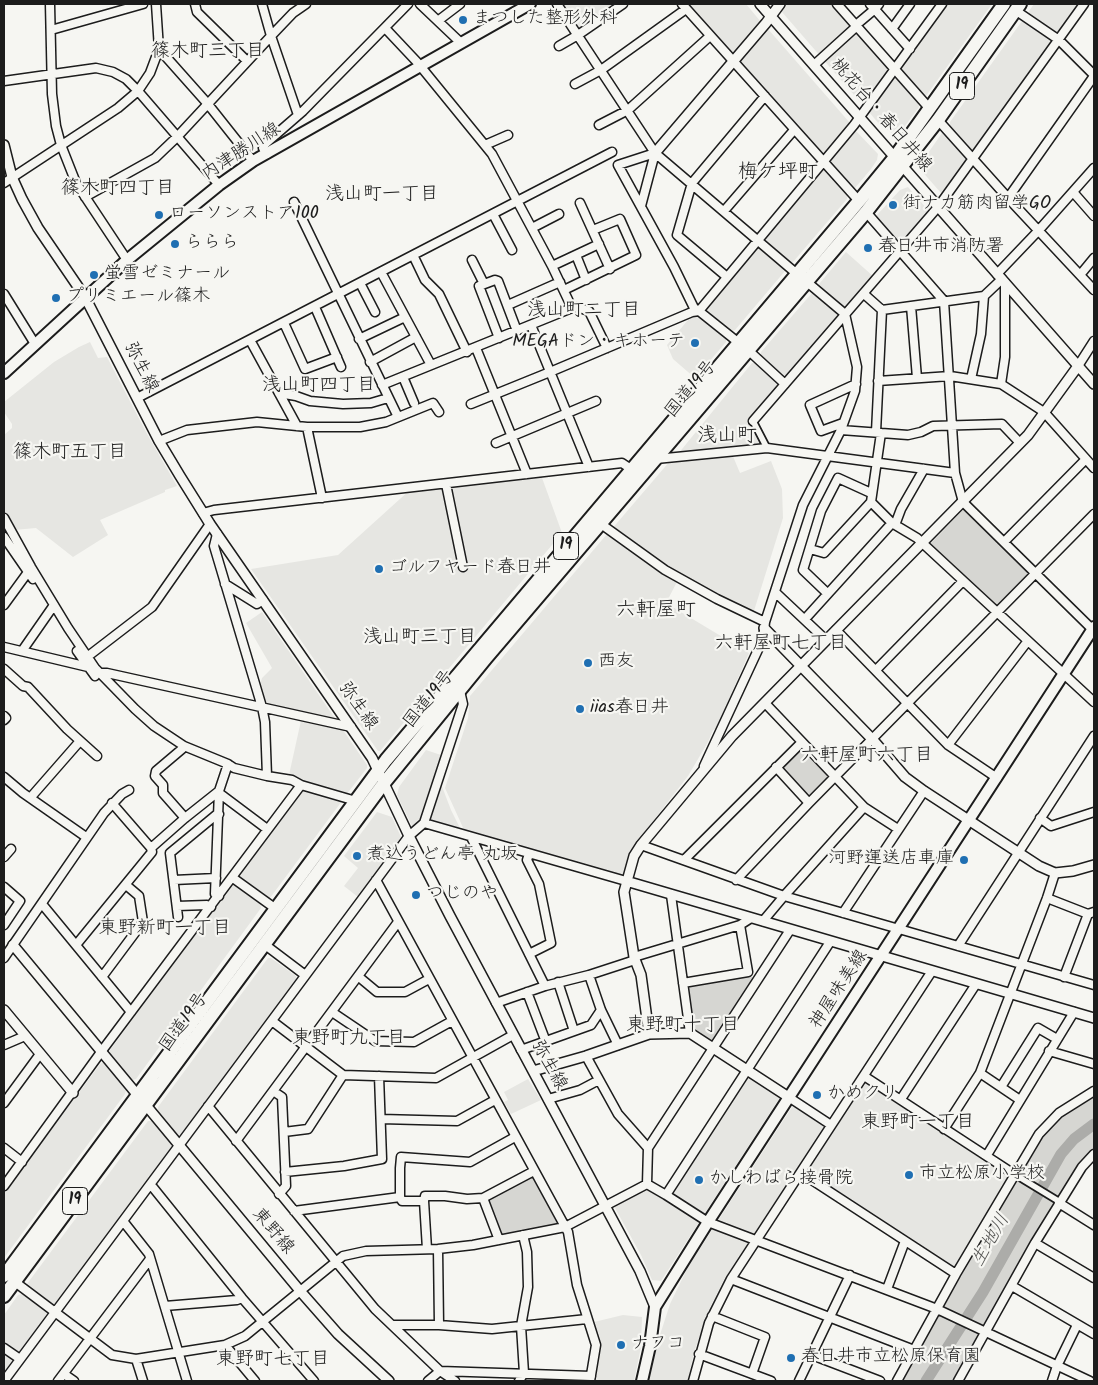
<!DOCTYPE html>
<html>
<head>
<meta charset="utf-8">
<style>
  body { margin:0 }
  #map { position:relative; width:1098px; height:1385px; overflow:hidden; background:#f6f6f2; font-family:Kalam,sans-serif }
  canvas { display:block }
  .frame { position:absolute; inset:0; border:5px solid #1c1c1c; pointer-events:none }
</style>
</head>
<body>
<div id="map">
<canvas width="1098" height="1385"></canvas>
<div class="frame"></div>
</div>
<script>
const ctx = document.querySelector('canvas').getContext('2d');
ctx.lineJoin = 'round';
function fill(path, color) { ctx.fillStyle = color; ctx.fill(path, 'evenodd'); }
const poly = rows => new Path2D(rows.map(r => 'M' + r).join(''));
function strokePath(path, color, width, dash) { ctx.strokeStyle = color; ctx.lineWidth = width; ctx.lineCap = dash ? 'butt' : 'round'; ctx.setLineDash(dash || []); ctx.stroke(path); }
function write(font, color, halo, rows, align = 'center') {
  ctx.font = font + ' Kalam,"Klee One",sans-serif'; ctx.lineWidth = 4.5; ctx.setLineDash([]); ctx.textBaseline = 'middle'; ctx.strokeStyle = halo; ctx.fillStyle = color; for (const [text, x, y, turn = 0] of rows) {
    ctx.save(); ctx.translate(x, y); ctx.rotate((+turn || 0) * Math.PI / 180); ctx.textAlign = isNaN(turn) ? turn : align; if (halo) ctx.strokeText(text, 0, 0); ctx.fillText(text, 0, 0); ctx.restore();
  }
}
const built = poly([
  [560,4,616,4,579,29,577,29],
  [688,4,746,4,761,22,734,53,731,53],
  [785,4,832,4,889,68,889,72,866,104,861,103,782,12,781,10],
  [947,4,992,4,926,96,923,95,901,68],
  [1034,4,1080,4,1059,34,1055,34,1029,16,1029,11],
  [1026,20,1052,39,1053,42,974,151,972,151,950,126,950,122,1022,21],
  [766,29,768,29,850,123,851,125,825,156,823,156,740,63,740,60],
  [894,77,897,77,918,102,919,107,905,126,898,133,893,134,879,124,869,112],
  [856,131,878,154,877,160,871,169,855,188,851,189,830,165,830,162],
  [942,133,946,133,968,158,967,161,944,194,941,193,920,169,926,156],
  [824,169,848,193,847,199,793,262,789,262,765,242,765,239],
  [908,187,927,209,927,214,900,245,877,219,877,215,900,190],
  [760,246,785,267,785,271,735,330,731,331,706,310,706,307],
  [846,252,874,277,847,309,844,309,820,288,819,284],
  [812,293,816,293,840,313,840,316,786,377,761,356,761,352],
  [693,314,698,317,702,317,726,338,726,342,695,378,673,359,667,345],
  [90,342,98,358,107,357,146,432,177,486,165,490,165,492,100,520,108,535,73,557,36,528,14,530,4,514,4,435,12,428,12,424,4,412,4,402,54,362,79,347],
  [752,363,755,363,780,384,781,386,751,421,765,445,678,454],
  [732,454,740,473,771,461,782,489,783,518,753,614,683,578,611,530,670,461],
  [541,475,562,533,380,751,378,751,251,569,338,555,411,489],
  [607,534,613,535,678,580,666,603,749,653,716,729,713,730,708,742,688,776,629,852,629,854,624,878,465,832,445,788,468,718,470,696],
  [262,612,367,765,367,768,346,795,299,782,295,777,289,775,302,716,265,706,260,685,262,678,272,668,246,623],
  [426,750,444,756,424,815,412,826,397,795,399,787],
  [441,784,451,810,460,828,429,819],
  [302,790,342,801,270,898,268,898,240,878,240,875],
  [377,812,392,817,401,837,358,897,344,886,358,868,344,856],
  [232,885,235,885,260,903,261,908,136,1079,132,1080,110,1053,110,1050],
  [268,958,271,958,296,976,296,979,181,1134,178,1135,158,1111,158,1107],
  [101,1063,103,1063,126,1090,125,1094,4,1258,4,1193],
  [750,1077,779,1096,779,1099,705,1213,702,1213,673,1195,672,1192,746,1078],
  [528,1079,541,1100,511,1114,504,1102,508,1100,504,1092],
  [867,1082,1009,1173,1010,1176,957,1268,954,1269,807,1174,807,1171,864,1083],
  [795,1106,824,1125,824,1128,756,1233,753,1234,720,1222,719,1219,792,1107],
  [148,1121,152,1121,172,1145,172,1148,148,1183,121,1215,55,1305,52,1305,27,1287,27,1284],
  [645,1189,648,1189,698,1221,698,1224,661,1281,652,1280,641,1255,615,1208,616,1205],
  [715,1229,748,1242,748,1244,726,1279,707,1317,694,1352,688,1381,649,1381,658,1341,670,1304,688,1267,712,1230],
  [22,1294,47,1313,47,1315,4,1374,4,1315,18,1295],
  [623,1315,642,1317,641,1347,634,1381,595,1381,601,1348,600,1337,594,1322]
]);
const green = poly([
  [965,508,1030,572,1030,575,998,607,995,607,929,545],
  [800,746,803,747,830,775,830,779,811,798,808,798,781,769,781,765],
  [749,975,753,978,754,981,714,1042,711,1042,695,1031,687,989,689,986],
  [1094,1094,1094,1150,1078,1166,955,1381,902,1381,1038,1140,1064,1113],
  [530,1176,532,1177,557,1223,555,1225,501,1235,487,1202,488,1199]
]);
const river = poly([
  [926,1381,983,1292,1061,1154,1074,1139,1094,1124]
]);
const pedestrian = poly([
  [753,421,767,448],
  [1014,1174,1060,1202]
]);
const minor = poly([
  [50,4,52,94,56,126,61,145,76,183,127,260],
  [195,4,197,12,247,61],
  [262,4,271,36,298,115],
  [420,4,461,43],
  [557,4,655,153,797,274],
  [682,4,859,201],
  [837,4,930,109],
  [870,4,910,49],
  [1015,10,1059,40,1094,75],
  [439,20,460,4],
  [856,25,875,9,879,4],
  [385,28,417,62,492,154,552,266,572,308,576,307,589,311,607,348],
  [892,29,910,4],
  [51,30,143,4],
  [559,46,578,35,623,4],
  [159,49,207,103,253,161],
  [814,65,857,26],
  [4,81,96,68,113,72,126,79,138,91,219,185],
  [575,84,601,70,686,9],
  [938,120,1008,198,1094,290],
  [599,125,628,110,710,36],
  [485,145,508,135],
  [655,153,618,165,674,267,694,308,699,311,739,343],
  [267,154,263,148,265,144,303,111,408,4],
  [4,183,118,108,138,91,150,73,159,49,156,4],
  [1073,192,1094,216],
  [85,197,155,158,177,137,271,36,293,13,306,4],
  [1008,198,1094,76],
  [294,202,398,417],
  [580,203,610,269],
  [641,206,655,153],
  [724,211,794,130],
  [866,212,944,301,955,473,963,502,1092,629],
  [493,214,512,250],
  [532,228,559,214],
  [413,255,425,280,439,294,467,352],
  [576,255,586,280],
  [472,260,484,284],
  [552,266,599,244],
  [381,272,431,365],
  [997,274,1039,230,1094,168],
  [1080,275,1094,258],
  [727,277,677,235,692,183,765,96],
  [360,283,375,312],
  [564,290,636,255,620,219,593,230],
  [4,294,35,344],
  [864,294,882,310],
  [508,305,560,282],
  [911,306,917,378],
  [315,307,341,367],
  [882,310,984,296,1002,279],
  [284,323,305,369,337,357],
  [531,325,589,467],
  [499,338,479,286,495,280,498,281,517,331],
  [359,339,405,317],
  [250,340,297,426],
  [476,348,527,474],
  [748,350,785,384],
  [370,362,416,337],
  [1078,366,1094,341],
  [403,377,414,403],
  [971,379,981,334,984,296],
  [878,381,950,376,1001,384,1044,412,1094,468],
  [1001,384,1005,357,1005,283],
  [382,385,572,308],
  [279,393,296,396,310,401,343,404,371,403,388,398],
  [137,398,612,152],
  [471,404,550,372,692,312,699,311,854,125,942,4],
  [753,421,938,207,1084,4],
  [843,423,821,431,810,405,856,384],
  [307,427,322,498],
  [841,430,908,435,921,432,933,426,1002,424,1020,443],
  [876,432,882,310],
  [881,433,871,502,892,523,917,538,1094,702],
  [159,441,187,430,257,422,307,427,360,427,386,422,433,403,439,412],
  [496,443,596,401],
  [656,459,767,448,955,473],
  [446,484,463,567],
  [203,513,214,510,622,463,631,469],
  [4,518,31,567,68,628,95,668,135,709,154,726,184,746,228,764,234,768,267,776,292,780,301,785,356,801],
  [601,524,665,570,717,599,765,622],
  [895,525,901,509,924,469],
  [217,534,214,546,262,707,265,722,267,776],
  [4,537,33,579],
  [1004,542,1086,459],
  [810,549,824,553,871,502],
  [225,584,257,604,263,600],
  [775,592,826,640],
  [827,593,803,570,821,511,838,478,871,493],
  [4,605,31,568],
  [805,619,892,523],
  [836,630,948,745,997,778],
  [4,647,88,667],
  [22,651,54,605],
  [77,651,95,676],
  [87,657,152,607,210,524],
  [4,669,23,686,28,687,67,729,97,756],
  [876,670,962,582],
  [99,673,107,673,351,727],
  [765,703,864,807,898,829],
  [4,716,6,718,4,720],
  [948,745,1027,642],
  [184,746,182,749,156,771,155,776,163,785,163,793,185,818],
  [704,766,763,639,765,622,803,505,841,430,855,391,857,367,845,314,807,282],
  [776,767,809,803],
  [4,777,23,793,86,837],
  [219,793,267,829],
  [31,797,80,741],
  [1040,818,1051,826,1094,812],
  [424,823,626,881],
  [471,837,545,986],
  [641,845,784,896,1094,985],
  [151,848,185,818,219,791],
  [4,857,11,849],
  [684,860,802,742],
  [233,878,276,909],
  [174,880,216,878],
  [376,880,568,1232,577,1285,596,1345,590,1381],
  [736,880,809,803,1094,514],
  [4,887,20,901,4,925],
  [671,895,690,1033],
  [219,896,215,894,219,791,228,764],
  [1047,898,1088,914],
  [42,904,131,1012],
  [177,906,207,905,211,907],
  [843,913,924,791],
  [178,917,170,853,216,815,219,814],
  [763,921,784,896,864,807],
  [264,944,305,975],
  [76,945,152,852,151,848,112,803],
  [958,946,1094,736],
  [529,954,551,943,539,884,527,860,529,854],
  [634,957,740,925,751,918],
  [4,958,104,813,122,794,129,790],
  [589,975,601,1010,618,1045],
  [102,977,143,922,139,896,126,885],
  [359,977,377,992,405,992,429,979],
  [1064,977,1088,914,1094,912],
  [558,982,574,1031],
  [683,983,748,972,740,925],
  [527,992,546,1042],
  [496,1003,545,986,589,975,635,960],
  [332,1012,375,1041,414,1042,452,1021],
  [272,1021,343,1075,436,1078,513,1035],
  [4,1045,25,1036],
  [521,1050,591,1025,601,1010],
  [1049,1051,1094,1064],
  [586,1056,618,1114,648,1148,790,930],
  [980,1073,1020,1100],
  [864,1076,1014,1174],
  [1001,1087,1038,1028,1057,1039],
  [273,1091,282,1097,286,1186,279,1194],
  [790,1098,831,1125],
  [548,1099,580,1090,599,1080],
  [901,1099,976,984],
  [4,1103,40,1054],
  [208,1106,375,1309,440,1371,455,1381],
  [381,1119,457,1121,495,1100],
  [944,1129,980,1073,1047,898,1055,873],
  [284,1132,308,1129,343,1075],
  [236,1141,398,922],
  [4,1148,22,1162],
  [987,1155,1074,1012],
  [285,1172,344,1166,382,1159,379,1076],
  [801,1173,956,1274],
  [647,1184,648,1148],
  [151,1185,242,1298,314,1381],
  [4,1186,101,1052,301,785],
  [666,1195,830,942],
  [400,1197,402,1201,424,1201],
  [483,1198,499,1240],
  [1059,1203,1094,1225],
  [294,1211,400,1197,400,1168,401,1157,470,1162,515,1137],
  [123,1221,149,1254,187,1381],
  [1035,1243,1094,1278],
  [427,1249,424,1201,425,1196,445,1196,467,1199,483,1198,534,1171],
  [438,1249,439,1325],
  [731,1279,914,1350],
  [15,1282,112,1355,136,1359,225,1345,245,1336,343,1256,366,1251,438,1249,473,1245,565,1227,647,1184,666,1195,708,1222,937,1309,1090,1381],
  [1012,1286,1094,1334],
  [887,1289,905,1241],
  [165,1306,237,1300,242,1298],
  [712,1316,765,1337,752,1374],
  [392,1325,439,1325,492,1329,587,1319],
  [225,1345,255,1381],
  [4,1348,20,1359],
  [699,1354,771,1381],
  [812,1355,880,1381],
  [136,1359,143,1381],
  [64,1374,74,1381],
  [4,1381,409,836,424,823,463,704,460,691],
  [58,1381,150,1259],
  [428,1381,440,1371,591,1376],
  [519,1381,524,1373,521,1326,528,1287,527,1252,523,1235],
  [693,1381,709,1323,731,1279,932,971],
  [799,1381,850,1275],
  [897,1381,956,1274,1039,1134,1059,1113,1094,1091],
  [958,1381,1035,1243,1082,1167,1094,1154],
  [1052,1381,1057,1366,1077,1325]
]);
const tertiary = poly([
  [760,4,1094,384],
  [4,145,12,177,22,199,38,228,85,297,159,441,180,476,210,524,372,758,409,836,450,916,640,1271,655,1307],
  [655,153,766,23,780,4],
  [764,628,873,740,905,777,924,791,1039,866,1055,873,1073,871,1094,865],
  [626,881,1094,1018],
  [13,945,301,1292,338,1334,389,1381],
  [4,1010,73,1093],
  [649,1034,641,975,634,957,624,892,634,856,641,845,732,736,1028,435,1078,366],
  [533,1071,586,1056,649,1034,690,1033,790,1098]
]);
const secondary = poly([
  [4,373,127,260,219,185,253,161,530,4],
  [642,1381,650,1346,655,1307,708,1222,1094,627]
]);
const trunk = poly([
  [4,1276,386,760,859,201,895,157,1004,4],
  [4,1296,384,783,486,658,866,212,938,120,1020,4]
]);
const markers = [
  [463,20,5,"#1f6fb2"],
  [893,205,5,"#1f6fb2"],
  [159,215,5,"#1f6fb2"],
  [175,244,5,"#1f6fb2"],
  [868,248,5,"#1f6fb2"],
  [94,275,5,"#1f6fb2"],
  [56,298,5,"#1f6fb2"],
  [695,343,5,"#1f6fb2"],
  [379,569,5,"#1f6fb2"],
  [588,663,5,"#1f6fb2"],
  [580,709,5,"#1f6fb2"],
  [357,856,5,"#1f6fb2"],
  [964,860,5,"#1f6fb2"],
  [416,895,5,"#1f6fb2"],
  [817,1095,5,"#1f6fb2"],
  [909,1175,5,"#1f6fb2"],
  [699,1180,5,"#1f6fb2"],
  [621,1345,5,"#1f6fb2"],
  [791,1358,5,"#1f6fb2"]
];
const shields = [
  [962,86,25],
  [566,546,25],
  [75,1201,25]
];
const shieldNames = [
  ["19",962,86],
  ["19",566,546],
  ["19",75,1201]
];
const poiNames = [
  ["まつした整形外科",473,20],
  ["街ナカ筋肉留学GO",903,205],
  ["ローソンストア100",169,215],
  ["ららら",185,244],
  ["春日井市消防署",878,248],
  ["蛍雪ゼミナール",104,275],
  ["プリミエール篠木",66,298],
  ["MEGAドン・キホーテ",685,343,"right"],
  ["ゴルフヤード春日井",389,569],
  ["西友",598,663],
  ["iias春日井",590,709],
  ["煮込うどん亭 丸坂",367,856],
  ["河野運送店車庫",954,860,"right"],
  ["つじのや",426,895],
  ["かめクリ",827,1095],
  ["市立松原小学校",919,1175],
  ["かしわばら接骨院",709,1180],
  ["ナフコ",631,1345],
  ["春日井市立松原保育園",801,1358]
];
const streetNames = [
  ["桃花台・春日井線",880,116,49],
  ["内津勝川線",242,153,-33],
  ["弥生線",140,368,63],
  ["国道19号",692,390,-50],
  ["国道19号",430,700,-51],
  ["弥生線",357,707,55],
  ["神屋味美線",840,990,-57],
  ["国道19号",185,1023,-54],
  ["弥生線",548,1066,61],
  ["東野線",272,1232,50]
];
const neighbourhoodNames = [
  ["篠木町三丁目",208,53],
  ["篠木町四丁目",118,190],
  ["浅山町一丁目",382,196],
  ["浅山町二丁目",584,312],
  ["浅山町四丁目",319,387],
  ["篠木町五丁目",70,454],
  ["浅山町三丁目",420,639],
  ["六軒屋町七丁目",781,645],
  ["六軒屋町六丁目",867,757],
  ["東野新町一丁目",165,930],
  ["東野町十丁目",683,1027],
  ["東野町九丁目",349,1040],
  ["東野町一丁目",918,1124],
  ["東野町七丁目",273,1361]
];
const waterNames = [
  ["生地川",992,1241,-60]
];
const quarterNames = [
  ["梅ケ坪町",778,174],
  ["浅山町",727,438],
  ["六軒屋町",656,612]
];
fill(built, '#e6e6e2');
fill(green, '#d6d6d2');
strokePath(river, '#acaca9', 11);
strokePath(pedestrian, '#1c1c1c', 9);
strokePath(minor, '#1c1c1c', 11);
strokePath(tertiary, '#1c1c1c', 12);
strokePath(secondary, '#1c1c1c', 14);
strokePath(trunk, '#1c1c1c', 16);
strokePath(pedestrian, '#f6f6f2', 5.5);
strokePath(minor, '#f6f6f2', 8);
strokePath(tertiary, '#f6f6f2', 9);
strokePath(secondary, '#f6f6f2', 10);
strokePath(trunk, '#f6f6f2', 12);
for (const [x, y, r, color] of markers) { const dot = new Path2D(); dot.arc(x, y, r, 0, 2 * Math.PI); ctx.fillStyle = color; ctx.fill(dot); strokePath(dot, '#f6f6f2', 2); }
for (const [x, y, w] of shields) { const box = new Path2D(); box.roundRect(x - w / 2, y - 13.5, w, 27, 4); ctx.fillStyle = '#f6f6f2'; ctx.fill(box); strokePath(box, '#1c1c1c', 1); }
write('bold 16px', '#1c1c1c', null, shieldNames);
write('18px', '#1c1c1c', '#f6f6f2', poiNames, 'left');
write('18px', '#1c1c1c', '#f6f6f2', streetNames);
write('19px', '#1c1c1c', '#f6f6f2', neighbourhoodNames);
write('italic 19px', '#565654', '#f6f6f2', waterNames);
write('20px', '#1c1c1c', '#f6f6f2', quarterNames);
</script>
</body>
</html>
